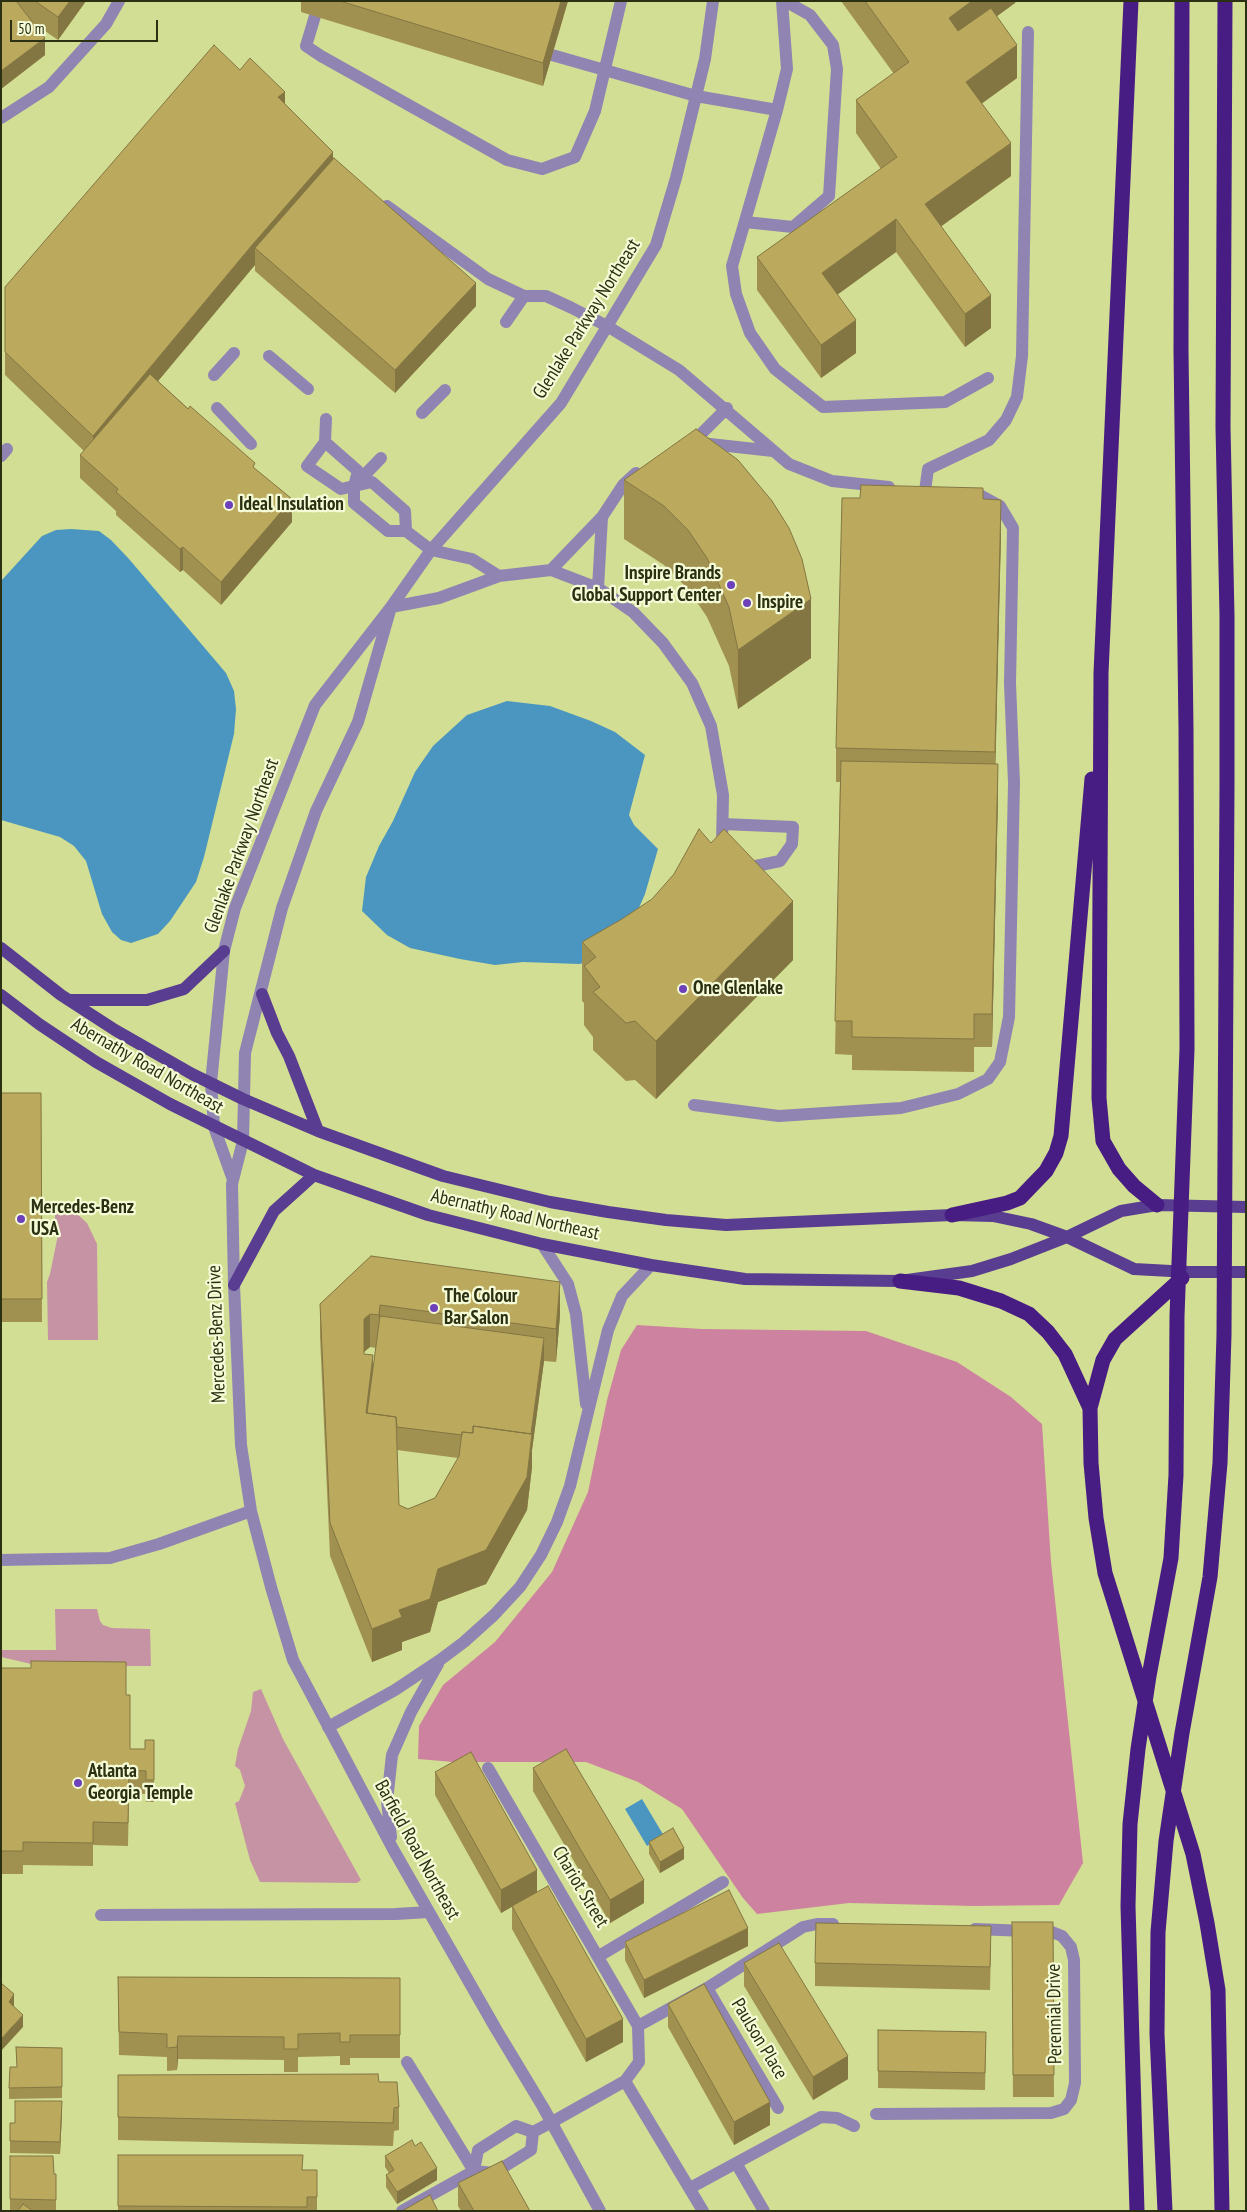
<!DOCTYPE html>
<html>
<head>
<meta charset="utf-8">
<style>
  body { margin:0 }
  #map { position:relative; width:1247px; height:2212px; overflow:hidden; background:#d2de93; font-family:"PT Sans Narrow",sans-serif }
  canvas { display:block }
  .frame { position:absolute; inset:0; border:2px solid #2c3012; pointer-events:none }
  .scale { position:absolute; left:10px; top:20px; width:148px; height:22px; box-sizing:border-box; border:2px solid #2c3012; border-top:0; padding-left:6px; font-size:15px; line-height:18px; white-space:nowrap; color:#2c3012; -webkit-text-stroke:4px #f4fbd6; paint-order:stroke }
</style>
</head>
<body>
<div id="map">
<canvas width="1247" height="2212"></canvas>
<div class="frame"></div>
<div class="scale">50 m</div>
</div>
<script>
const ctx = document.querySelector('canvas').getContext('2d');
ctx.lineJoin = 'round';
function fill(path, color) { ctx.fillStyle = color; ctx.fill(path, 'evenodd'); }
const poly = rows => new Path2D(rows.map(r => 'M' + r).join(''));
function strokePath(path, color, width, dash) { ctx.strokeStyle = color; ctx.lineWidth = width; ctx.lineCap = dash ? 'butt' : 'round'; ctx.setLineDash(dash || []); ctx.stroke(path); }
function write(font, color, halo, rows, align = 'center') {
  ctx.font = font + ' "PT Sans Narrow",sans-serif'; ctx.lineWidth = 4.5; ctx.setLineDash([]); ctx.textBaseline = 'middle'; ctx.strokeStyle = halo; ctx.fillStyle = color; for (const [text, x, y, turn = 0] of rows) {
    ctx.save(); ctx.translate(x, y); ctx.rotate((+turn || 0) * Math.PI / 180); ctx.textAlign = isNaN(turn) ? turn : align; if (halo) ctx.strokeText(text, 0, 0); ctx.fillText(text, 0, 0); ctx.restore();
  }
}
const green = poly([
  [67,1208,74,1211,87,1223,97,1244,98,1340,48,1340,47,1282,50,1274,59,1230,55,1221,55,1215],
  [55,1609,97,1609,100,1621,103,1625,112,1628,150,1629,151,1666,40,1666,1,1657,1,1650,56,1650],
  [261,1689,283,1739,361,1880,357,1883,260,1882,250,1860,235,1803,239,1801,245,1786,240,1770,235,1766,238,1749,251,1711,253,1692]
]);
const forest = poly([
  [637,1325,702,1329,866,1331,957,1362,1011,1397,1042,1424,1051,1562,1083,1863,1059,1905,974,1906,849,1903,757,1914,743,1898,682,1809,638,1782,586,1762,453,1762,418,1759,419,1726,443,1685,495,1642,552,1572,588,1492,607,1400,621,1350]
]);
const water = poly([
  [71,529,99,531,111,540,129,559,226,673,234,691,236,709,234,734,204,857,196,882,170,921,158,934,131,943,121,940,112,932,102,914,86,861,74,846,60,837,1,820,1,581,42,536,56,530],
  [507,701,550,706,591,721,615,732,645,755,629,815,634,825,658,849,645,894,631,926,604,958,579,964,523,962,495,965,460,959,410,948,387,935,362,911,366,877,379,846,393,821,415,772,433,746,467,715],
  [642,1799,664,1836,647,1846,625,1809]
]);
const minor = poly([
  [782,1,787,69,777,110,732,266,736,294,750,333,775,369,823,407,945,402,988,378],
  [315,16,306,46,321,56,507,160,542,169,575,157,595,111,621,1],
  [552,55,696,96,777,110],
  [1,118,49,87,106,24,119,1],
  [387,206,488,279,524,296,546,296,572,308,607,326,679,370,789,464,832,481,889,487],
  [745,222,793,227,829,196,837,69,833,45,810,15,785,1],
  [506,322,524,296],
  [269,356,308,389],
  [214,375,234,353],
  [217,408,251,444],
  [422,413,445,390],
  [326,419,325,442,307,466,341,489,372,482,405,511,406,531],
  [325,442,358,471,354,486,354,503,388,531,406,531,431,550,472,559,499,576],
  [701,443,773,451],
  [691,444,727,408],
  [1,456,7,449],
  [354,486,381,458],
  [925,491,928,469,989,440,1006,420,1017,397,1022,356,1028,32],
  [551,570,602,517,623,485,636,473],
  [598,588,602,517],
  [391,607,358,722,316,811,282,908,245,1053,243,1141,232,1184,234,1285,241,1445,251,1511,271,1587,293,1660,393,1849,496,2029,543,2107,600,2211],
  [391,607,439,598,499,576,551,570,598,588,633,612,663,643,692,683,711,726,723,795,722,844,724,847],
  [723,824,793,827,792,844,780,861,751,867,743,862],
  [694,1105,779,1116,901,1108,958,1094,988,1079,1000,1062,1009,1017,1014,783,1010,683,1013,528,1000,506,978,494,969,494],
  [232,1177,214,1127,211,1083,224,951,235,908,315,705,391,607,431,550,561,403,656,245,676,178,696,96,705,59,713,1],
  [542,1244,568,1284,576,1314,586,1404],
  [1,1560,110,1558,159,1544,251,1511],
  [328,1727,395,1690,440,1660,464,1642,494,1615,520,1587,541,1555,557,1522,570,1486,608,1330,622,1296,651,1265],
  [391,1837,387,1801,392,1755,411,1712,438,1664],
  [101,1915,396,1914,429,1912],
  [599,1956,723,1882],
  [707,1988,778,2108],
  [638,2026,707,1988,803,1927,817,1924,833,1924],
  [407,2062,474,2171],
  [625,2081,703,2211],
  [876,2114,1051,2113,1064,2109,1071,2100,1075,2083,1074,1960,1071,1947,1062,1936,1052,1932,975,1929],
  [736,2163,764,2211],
  [474,2171,478,2150,516,2126,533,2132,552,2122,625,2081,639,2062,638,2026,488,1768],
  [690,2188,821,2117,837,2118,854,2126],
  [402,2211,474,2171,494,2173,531,2150,533,2132]
]);
const major = poly([
  [1,948,61,995,115,1030,192,1074,243,1099,318,1131,443,1176,550,1202,608,1212,666,1220,726,1225,952,1215,993,1216,1031,1224,1067,1237,1134,1269,1189,1272,1246,1272],
  [262,994,277,1033,289,1056,318,1131],
  [1,995,39,1024,96,1062,170,1104,314,1175,428,1215,542,1244,651,1265,745,1279,900,1281,972,1271,1011,1259,1067,1237,1121,1211,1157,1205,1246,1207],
  [69,1000,147,1000,184,989,224,951],
  [234,1285,274,1211,314,1175]
]);
const highway = poly([
  [1131,1,1101,673,1099,1098,1103,1141,1119,1169,1134,1186,1157,1205],
  [952,1215,1007,1203,1020,1198,1046,1171,1056,1153,1061,1136,1092,779],
  [1182,1278,1115,1339,1103,1360,1090,1408,1091,1463,1096,1518,1105,1573,1193,1854,1207,1923,1218,1990,1222,2211],
  [900,1281,959,1288,1001,1301,1029,1314,1048,1332,1065,1354,1090,1408],
  [1137,2211,1128,1906,1130,1824,1138,1749,1149,1676,1171,1558,1176,1475,1177,1316,1187,1049,1186,729,1181,350,1182,1],
  [1165,2211,1157,2034,1158,1932,1166,1841,1182,1733,1210,1577,1220,1463,1224,1335,1227,785,1227,616,1223,427,1225,1]
]);
const wall = poly([
  [17,1,86,1,58,40,32,22,45,55,1,89,1,3,17,2],
  [301,1,568,1,543,86,301,12],
  [841,1,1016,1,1015,3,997,16,1017,78,982,103,1011,176,941,226,991,328,965,347,896,252,837,294,856,353,821,378,757,290,757,257,881,169,856,133,856,100,894,74],
  [240,70,285,104,333,158,476,306,395,393,255,271,255,265,253,267,158,381,255,469,292,522,221,605,183,570,180,572,116,515,116,511,80,478,80,455,84,451,5,375,5,287],
  [624,480,811,599,811,658,738,709,729,666,707,617,688,589,664,565,624,539],
  [983,499,1001,533,995,764,998,798,992,1047,974,1047,974,1072,852,1070,852,1055,835,1054,840,782,836,782,836,748],
  [582,942,793,960,656,1099,635,1080,626,1081,593,1050,593,1037,584,1025,584,1003,582,1001],
  [1,1093,41,1093,42,1322,1,1322],
  [371,1256,560,1315,556,1362,544,1361,532,1450,532,1467,527,1510,486,1584,438,1602,430,1632,402,1642,402,1650,372,1662,330,1556,320,1337,320,1304],
  [370,1347,376,1348,373,1370,364,1354,364,1352],
  [397,1450,458,1458,435,1498,408,1509,399,1505],
  [1,1668,126,1695,130,1749,145,1749,154,1740,154,1802,146,1802,146,1794,129,1793,128,1846,93,1845,93,1866,23,1865,23,1874,1,1874],
  [533,1768,644,1903,610,1923,533,1791],
  [435,1772,537,1892,623,2042,586,2062,512,1929,512,1906,501,1913,435,1795],
  [649,1842,684,1859,660,1873,649,1854],
  [1012,1922,1053,1922,1054,2097,1013,2097],
  [625,1942,748,1946,644,1998,625,1960],
  [991,1949,990,1990,815,1986,815,1963],
  [744,1963,848,2079,813,2100,744,1986],
  [118,1977,400,1978,400,2058,350,2058,350,2065,340,2065,340,2056,298,2057,298,2072,284,2072,284,2060,178,2059,177,2070,167,2071,167,2057,119,2055],
  [668,2004,770,2125,734,2145,668,2027],
  [878,2030,986,2032,985,2090,878,2088],
  [16,2047,62,2048,62,2098,9,2099,9,2088,17,2067],
  [118,2075,379,2082,399,2107,399,2130,394,2131,393,2146,118,2140],
  [62,2112,60,2154,10,2153,10,2141,15,2123],
  [118,2155,303,2170,317,2170,317,2211,118,2211],
  [10,2156,54,2174,56,2174,56,2211,10,2211],
  [385,2156,437,2180,397,2204,386,2187,386,2175,389,2173,385,2167],
  [458,2183,530,2211,461,2211,458,2206]
]);
const shadedWall = poly([
  [70,1,86,1,58,40,58,17],
  [561,1,568,1,543,86,543,63],
  [972,1,1016,1,1015,3,949,51,949,18],
  [45,38,45,55,1,89,1,71],
  [1017,45,1017,78,966,115,966,82],
  [285,92,285,114,278,97],
  [1011,143,1011,176,925,238,925,204],
  [333,152,333,175,255,248,255,265,93,459,93,436,253,244],
  [896,219,896,252,822,306,822,273],
  [476,283,476,306,395,393,395,370],
  [991,295,991,328,965,347,965,314],
  [856,320,856,353,821,378,821,345],
  [292,499,292,522,221,605,221,582],
  [1001,500,1001,533,995,785,995,752],
  [183,547,183,570,180,572,180,549],
  [811,599,811,658,738,709,738,650],
  [998,764,998,798,992,1047,992,1014],
  [793,901,793,960,656,1099,656,1041],
  [560,1282,560,1315,556,1362,556,1329],
  [380,1305,380,1339,379,1348,379,1315],
  [370,1314,370,1347,364,1352,364,1319],
  [544,1338,544,1361,532,1450,532,1467,527,1510,486,1584,438,1602,430,1632,402,1642,402,1650,372,1662,372,1629,399,1610,438,1569,530,1444],
  [373,1355,373,1388,369,1423,366,1413],
  [684,1848,684,1859,660,1873,660,1862],
  [537,1870,537,1893,501,1913,501,1890],
  [644,1880,644,1903,610,1923,610,1900],
  [748,1928,748,1946,644,1998,644,1980],
  [14,1994,14,2006,9,2014,9,2002],
  [23,2015,23,2027,1,2051,1,2039],
  [623,2019,623,2042,586,2062,586,2039],
  [178,2036,178,2059,177,2070,177,2047],
  [848,2056,848,2079,813,2100,813,2077],
  [62,2101,62,2112,60,2154,60,2142],
  [770,2102,770,2125,734,2145,734,2122],
  [437,2168,437,2180,397,2204,397,2192]
]);
const building = poly([
  [3,1,16,1,45,38,1,71,1,3,3,1],
  [35,1,70,1,58,17,35,1],
  [340,1,561,1,543,63,340,1],
  [865,1,972,1,949,18,958,31,991,8,1017,45,966,82,1011,143,925,204,991,295,965,314,896,219,822,273,856,320,821,345,757,257,897,157,856,100,909,62,865,1],
  [214,45,240,70,250,58,285,92,278,97,333,152,253,244,93,436,5,352,5,287,214,45],
  [334,158,476,283,395,370,255,248,334,158],
  [150,374,188,409,190,406,255,463,253,467,292,499,221,582,183,547,180,549,116,492,118,489,80,455,150,374],
  [696,429,738,460,772,501,789,528,802,559,811,599,738,650,729,607,707,558,688,530,664,506,624,480,696,429],
  [861,485,983,488,983,499,1001,500,995,752,836,748,842,498,860,498,861,485],
  [841,761,998,764,992,1014,974,1014,974,1039,852,1037,852,1021,835,1021,841,761],
  [699,829,711,843,724,829,793,901,656,1041,635,1021,626,1023,593,992,600,987,584,966,596,957,582,942,622,919,652,899,674,874,699,829],
  [1,1093,41,1093,42,1299,1,1299,1,1093],
  [371,1256,560,1282,556,1329,380,1305,379,1315,370,1314,364,1319,364,1354,373,1355,366,1413,396,1417,399,1505,408,1509,435,1498,459,1456,462,1432,473,1433,473,1426,532,1434,527,1477,486,1550,438,1569,430,1599,399,1610,402,1617,372,1629,330,1523,320,1304,371,1256],
  [380,1316,544,1338,531,1434,473,1426,473,1433,462,1432,462,1435,397,1427,396,1417,367,1413,380,1316],
  [31,1661,126,1662,126,1695,130,1695,130,1749,145,1749,145,1740,154,1740,154,1780,146,1780,146,1771,129,1770,128,1823,93,1822,93,1843,23,1842,23,1851,1,1851,1,1668,31,1668,31,1661],
  [566,1749,644,1880,610,1900,533,1768,566,1749],
  [471,1752,537,1870,501,1890,435,1772,471,1752],
  [673,1828,684,1848,660,1862,649,1842,673,1828],
  [548,1886,623,2019,586,2039,512,1906,548,1886],
  [729,1890,748,1928,644,1980,625,1942,729,1890],
  [1012,1922,1053,1922,1054,2075,1013,2075,1012,1922],
  [816,1923,991,1926,990,1967,815,1963,816,1923],
  [779,1943,848,2056,813,2077,744,1963,779,1943],
  [118,1977,400,1978,400,2035,350,2035,350,2042,340,2042,340,2033,298,2034,298,2049,284,2049,284,2037,178,2036,177,2047,167,2048,167,2034,119,2032,118,1977],
  [1,1983,14,1994,9,2002,23,2015,1,2039,1,1983],
  [704,1984,770,2102,734,2122,668,2004,704,1984],
  [878,2030,986,2032,985,2073,878,2071,878,2030],
  [16,2047,62,2048,62,2087,9,2088,10,2067,17,2067,16,2047],
  [378,2074,379,2082,397,2082,399,2107,394,2108,393,2123,118,2117,118,2075,378,2074],
  [15,2101,62,2101,60,2142,10,2141,10,2123,15,2123,15,2101],
  [412,2140,415,2146,421,2142,437,2168,397,2192,386,2175,394,2170,385,2156,412,2140],
  [118,2155,303,2155,302,2170,317,2170,317,2197,307,2197,307,2207,118,2206,118,2155],
  [10,2156,53,2156,54,2174,56,2174,56,2200,10,2199,10,2156],
  [502,2161,530,2211,474,2211,458,2183,502,2161],
  [430,2195,438,2211,402,2211,430,2195],
  [23,2204,33,2211,18,2211,23,2204]
]);
const markers = [
  [229,505,5,"#6c41b9"],
  [731,585,5,"#6c41b9"],
  [747,603,5,"#6c41b9"],
  [683,989,5,"#6c41b9"],
  [21,1219,5,"#6c41b9"],
  [434,1308,5,"#6c41b9"],
  [78,1783,5,"#6c41b9"]
];
const streetNames = [
  ["Glenlake Parkway Northeast",587,319,-58],
  ["Glenlake Parkway Northeast",242,846,-70],
  ["Abernathy Road Northeast",147,1066,30],
  ["Abernathy Road Northeast",515,1215,13],
  ["Mercedes-Benz Drive",217,1334,-92],
  ["Barfield Road Northeast",417,1850,61],
  ["Chariot Street",580,1887,59],
  ["Perennial Drive",1055,2014,-91],
  ["Paulson Place",759,2039,59]
];
const poiNames = [
  ["Ideal Insulation",239,505],
  ["Inspire Brands",721,574,"right"],
  ["Global Support Center",721,596,"right"],
  ["Inspire",757,603],
  ["One Glenlake",693,989],
  ["Mercedes-Benz",31,1208],
  ["USA",31,1230],
  ["The Colour",444,1297],
  ["Bar Salon",444,1319],
  ["Atlanta",88,1772],
  ["Georgia Temple",88,1794]
];
fill(green, '#c693a5');
fill(forest, '#cd839f');
fill(water, '#4b96c0');
strokePath(minor, '#9084b3', 12);
strokePath(major, '#593d91', 12);
strokePath(highway, '#471d83', 15);
fill(wall, '#a19151');
fill(shadedWall, '#837642');
fill(building, '#bba95e');
strokePath(building, '#837642', 1);
for (const [x, y, r, color] of markers) { const dot = new Path2D(); dot.arc(x, y, r, 0, 2 * Math.PI); ctx.fillStyle = color; ctx.fill(dot); strokePath(dot, '#f4fbd6', 2); }
write('19px', '#2c3012', '#f4fbd6', streetNames);
write('bold 19px', '#2c3012', '#f4fbd6', poiNames, 'left');
</script>
</body>
</html>
